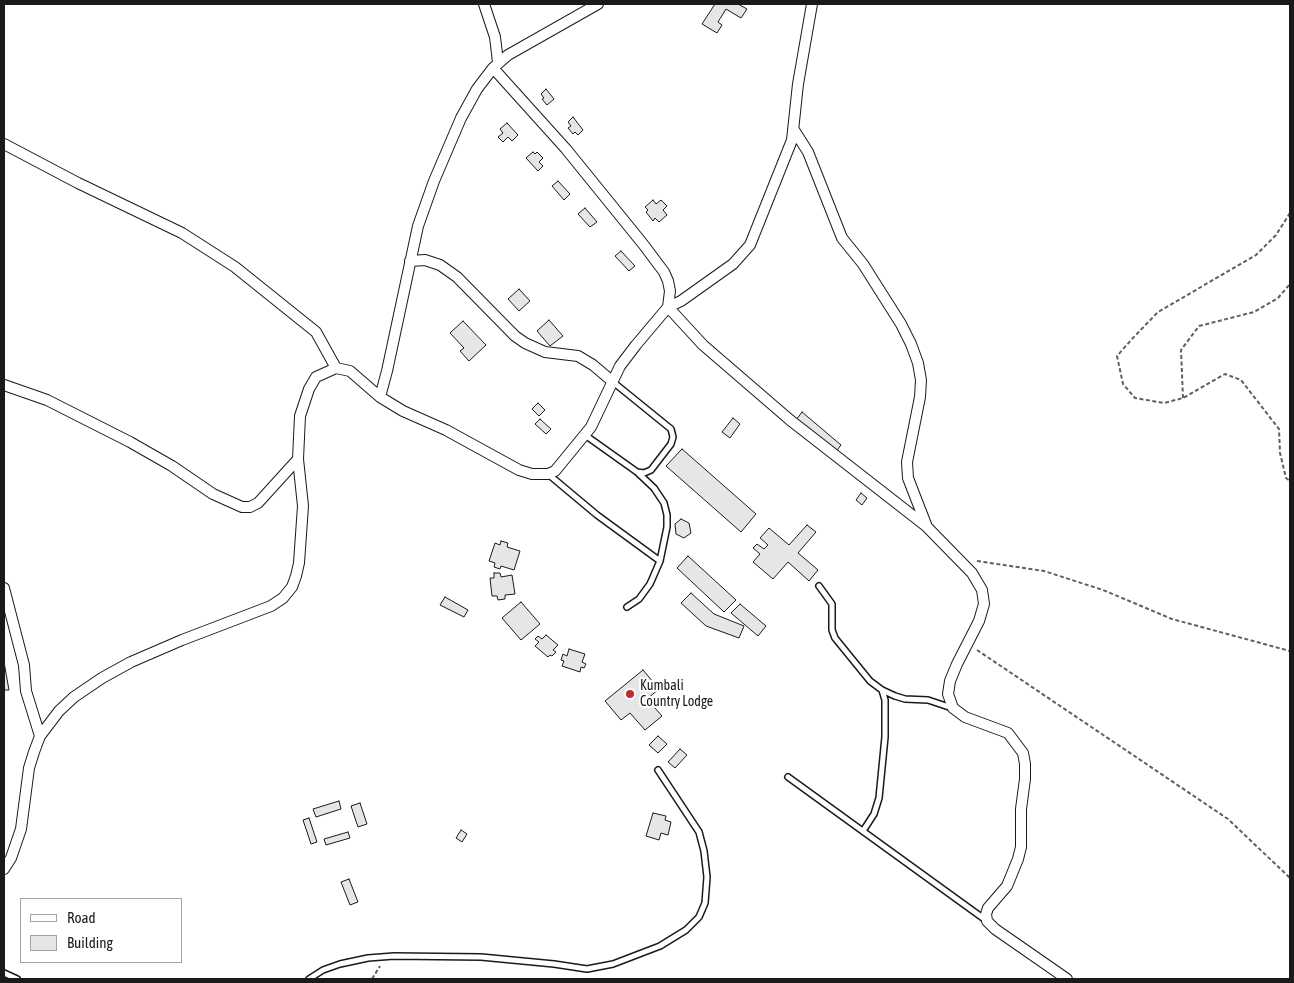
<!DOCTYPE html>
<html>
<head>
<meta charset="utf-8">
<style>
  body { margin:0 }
  #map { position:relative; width:1294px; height:983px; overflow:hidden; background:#fff; font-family:"Asap Condensed",sans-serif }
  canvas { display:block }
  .frame { position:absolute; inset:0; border:5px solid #1a1a1a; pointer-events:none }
  .legend { position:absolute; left:20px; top:898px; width:162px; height:65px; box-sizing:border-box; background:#fff; border:1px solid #a3a3a3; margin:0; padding:6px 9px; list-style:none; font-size:15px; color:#1a1a1a }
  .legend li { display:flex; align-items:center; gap:10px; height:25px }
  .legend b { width:25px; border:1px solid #a3a3a3 }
</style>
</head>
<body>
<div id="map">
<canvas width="1294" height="983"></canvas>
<div class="frame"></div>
<ul class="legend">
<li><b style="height:6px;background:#fff"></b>Road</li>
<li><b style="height:14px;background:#e6e6e6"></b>Building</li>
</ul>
</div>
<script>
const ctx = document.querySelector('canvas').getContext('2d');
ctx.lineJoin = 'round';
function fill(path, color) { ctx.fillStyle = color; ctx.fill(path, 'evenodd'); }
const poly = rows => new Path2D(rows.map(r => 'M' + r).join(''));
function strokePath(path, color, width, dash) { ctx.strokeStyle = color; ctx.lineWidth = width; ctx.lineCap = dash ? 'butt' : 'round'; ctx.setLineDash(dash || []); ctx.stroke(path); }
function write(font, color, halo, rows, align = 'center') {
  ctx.font = font + ' "Asap Condensed",sans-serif'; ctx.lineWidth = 4; ctx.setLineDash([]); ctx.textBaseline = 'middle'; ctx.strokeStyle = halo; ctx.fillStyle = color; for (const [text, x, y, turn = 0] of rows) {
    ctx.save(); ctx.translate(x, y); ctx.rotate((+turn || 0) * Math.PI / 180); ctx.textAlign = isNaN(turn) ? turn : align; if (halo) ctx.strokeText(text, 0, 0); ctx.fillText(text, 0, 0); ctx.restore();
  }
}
const building = poly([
  [715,4,738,4,747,9,741,18,726,9,718,22,722,25,717,33,702,24,715,4],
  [546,89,554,99,547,105,542,99,544,98,541,94,546,89],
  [573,117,583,130,578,135,575,132,573,134,568,128,571,126,568,122,573,117],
  [507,123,518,135,512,141,508,137,503,142,498,137,503,133,500,129,507,123],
  [533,152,535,154,537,152,543,158,539,162,543,166,538,171,526,158,533,152],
  [558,181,570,194,564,200,552,186,558,181],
  [653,200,656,204,661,200,667,206,663,210,667,215,659,222,655,218,653,221,646,212,648,210,645,207,653,200],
  [585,208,597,222,590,227,578,214,585,208],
  [621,251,635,266,629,271,615,256,621,251],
  [519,289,530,301,519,311,508,299,519,289],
  [549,320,563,336,550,346,537,331,549,320],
  [463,321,486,345,469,361,460,351,464,348,450,333,463,321],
  [538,403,545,410,539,416,532,409,538,403],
  [802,412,841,445,835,453,796,420,802,412],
  [733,418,740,424,730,438,722,432,733,418],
  [540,419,551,429,546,434,535,424,540,419],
  [682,449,756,514,741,532,666,466,682,449],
  [861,493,867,498,862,505,856,500,861,493],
  [681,519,689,523,691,533,684,538,676,534,675,524,681,519],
  [807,525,816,532,798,553,818,570,809,581,788,562,773,579,753,562,760,554,753,548,757,544,764,549,768,545,760,538,769,528,789,545,807,525],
  [501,541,508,543,507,547,520,551,514,570,501,566,500,569,494,567,495,563,489,561,495,543,500,545,501,541],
  [688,556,736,600,724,612,677,568,688,556],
  [494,573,500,573,501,577,512,575,515,594,505,595,505,599,498,600,497,596,492,596,490,578,494,578,494,573],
  [691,593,714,614,744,626,739,638,706,626,681,603,691,593],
  [445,597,468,610,464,617,440,605,445,597],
  [521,602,540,624,521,640,502,618,521,602],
  [740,604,766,626,758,636,731,613,740,604],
  [546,635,558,645,553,650,556,652,552,656,550,655,548,657,535,646,539,642,535,639,538,636,542,639,546,635],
  [569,649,585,654,582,662,586,664,584,668,581,667,580,672,562,666,564,661,561,660,563,654,567,656,569,649],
  [4,662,9,690,4,690,4,662],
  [643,670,659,689,647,699,662,716,645,730,630,713,621,720,605,701,643,670],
  [658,736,667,744,658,753,649,745,658,736],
  [680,749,687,755,675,768,668,762,680,749],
  [339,801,341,809,316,817,313,809,339,801],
  [360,803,367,824,358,827,351,806,360,803],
  [653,813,666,816,665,820,671,822,668,835,661,833,659,840,646,836,653,813],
  [309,818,317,842,311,844,303,820,309,818],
  [461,830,467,834,462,842,456,838,461,830],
  [348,832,350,838,326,845,324,839,348,832],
  [349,879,358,902,350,905,341,882,349,879]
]);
const path = poly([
  [1290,213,1276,235,1256,255,1158,312,1132,339,1117,356,1123,384,1135,398,1164,403,1183,398,1225,374,1241,380,1279,429,1280,453,1286,478,1290,481],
  [1183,398,1181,350,1199,326,1254,312,1278,298,1290,284],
  [977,561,1044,571,1103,590,1172,619,1290,651],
  [977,650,1228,819,1290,878],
  [372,979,380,966]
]);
const lane = poly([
  [585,435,637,472,644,473,651,470,671,444,673,437,671,429,613,382],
  [548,474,597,515,660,561],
  [819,586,832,604,832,630,835,638,870,681,882,690,895,696,905,699,928,700,952,708],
  [627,607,639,599,650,584,660,561,667,527,667,515,664,503,654,488,637,472],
  [788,777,987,921],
  [863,831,874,814,879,798,885,737,885,700,882,690],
  [4,973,17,979],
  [309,979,323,970,340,964,368,958,394,956,481,957,554,964,587,969,613,964,660,946,686,930,699,917,705,903,707,877,704,851,699,832,658,770]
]);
const street = poly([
  [484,4,495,37,498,62],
  [812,4,798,84,792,140,750,245,733,264,681,301,668,307,703,345,790,420,926,526],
  [794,130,808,152,842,238,863,264,901,324,911,344,918,363,921,380,920,397,907,462,908,478,927,527,972,573,982,590,984,604,979,621,957,664,950,681,948,694,953,708,965,717,1008,733,1023,753,1025,764,1025,779,1021,809,1021,847,1018,859,1007,886,988,908,986,914,987,921,995,929,1067,979],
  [4,144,78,183,182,233,235,267,316,332,336,368],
  [410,261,425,260,440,265,457,277,515,336,525,343,545,352,578,356,593,365,613,382],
  [4,385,47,400,130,442,172,466,213,494,242,507,250,507,258,503,298,459],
  [380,397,387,371,418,226,434,181,461,118,477,89,493,68,508,55,598,4],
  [4,588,24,665,26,691,40,736],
  [4,869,11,858,21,829,29,768,34,752,40,736,59,711,74,697,102,678,131,662,182,640,271,606,283,598,292,587,296,576,299,563,303,506,298,459,300,416,309,389,316,377,336,368,350,371,380,397,403,411,446,430,519,470,532,474,548,474,555,471,591,427,620,366,636,345,668,307,670,291,668,281,664,272,643,244,566,149,493,68]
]);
const markers = [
  [630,694,5,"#c62828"]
];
const poiNames = [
  ["Kumbali",640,686],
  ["Country Lodge",640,702]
];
fill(building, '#e6e6e6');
strokePath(building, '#1a1a1a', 1);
strokePath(lane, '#1a1a1a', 8);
strokePath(street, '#1a1a1a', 12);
strokePath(path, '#5f5f5f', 2, [4, 2.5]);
strokePath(lane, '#fff', 5);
strokePath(street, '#fff', 10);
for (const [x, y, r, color] of markers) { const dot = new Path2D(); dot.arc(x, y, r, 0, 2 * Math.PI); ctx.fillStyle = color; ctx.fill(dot); strokePath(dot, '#fff', 2); }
write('14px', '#1a1a1a', '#fff', poiNames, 'left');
</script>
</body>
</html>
